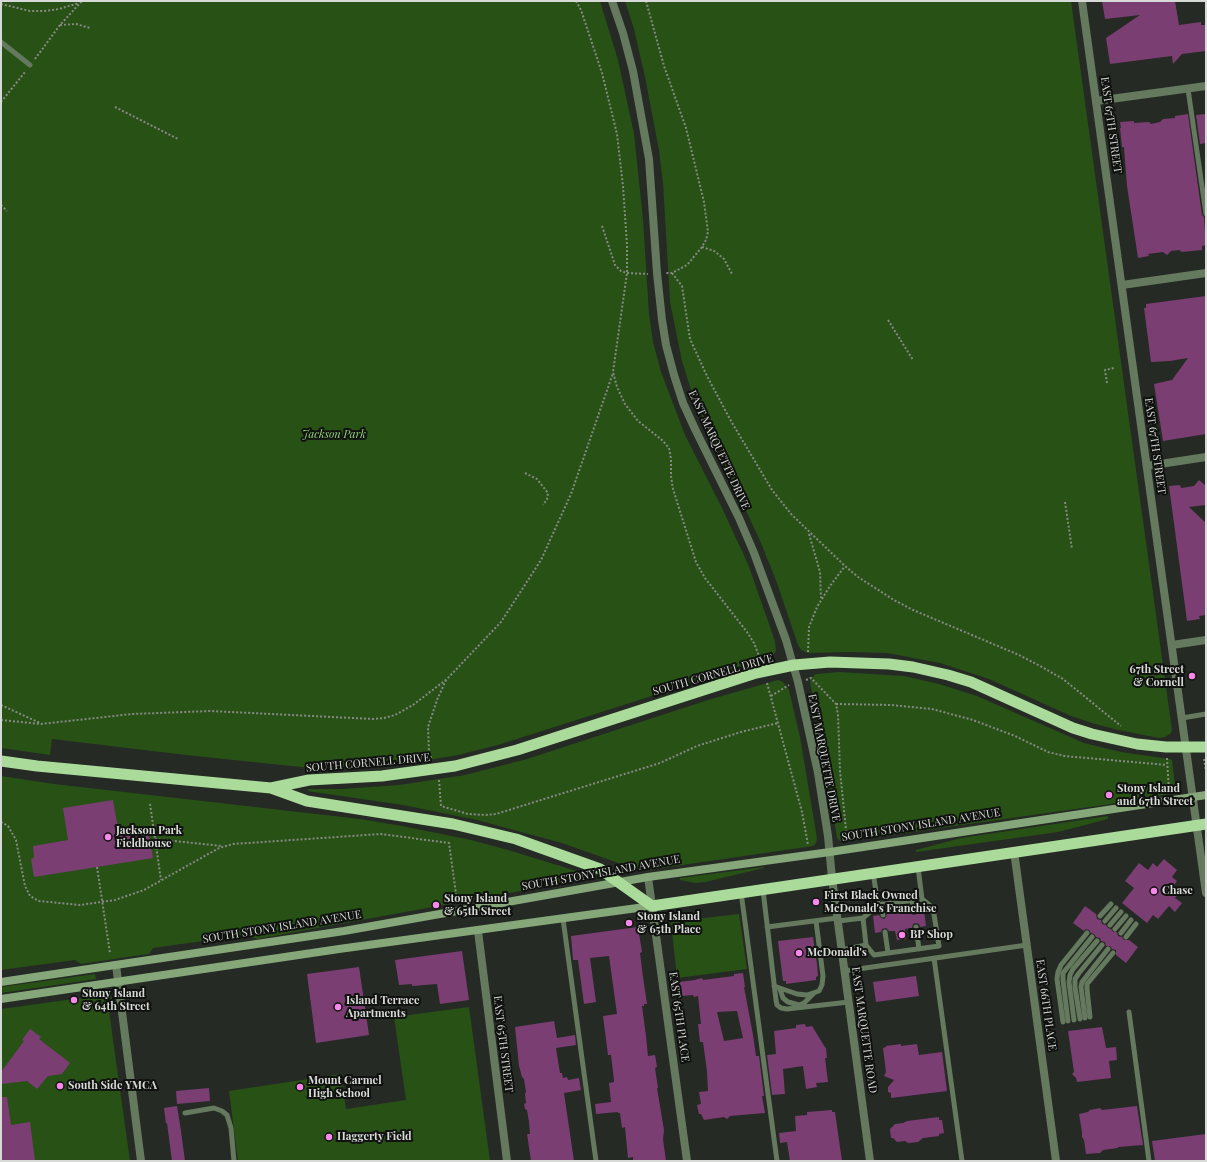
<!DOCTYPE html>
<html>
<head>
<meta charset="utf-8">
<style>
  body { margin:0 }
  #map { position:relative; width:1207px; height:1162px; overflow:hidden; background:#252a24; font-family:"Playfair Display",serif }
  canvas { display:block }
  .frame { position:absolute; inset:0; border:2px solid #d7dad6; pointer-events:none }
</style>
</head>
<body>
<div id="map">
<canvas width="1207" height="1162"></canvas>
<div class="frame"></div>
</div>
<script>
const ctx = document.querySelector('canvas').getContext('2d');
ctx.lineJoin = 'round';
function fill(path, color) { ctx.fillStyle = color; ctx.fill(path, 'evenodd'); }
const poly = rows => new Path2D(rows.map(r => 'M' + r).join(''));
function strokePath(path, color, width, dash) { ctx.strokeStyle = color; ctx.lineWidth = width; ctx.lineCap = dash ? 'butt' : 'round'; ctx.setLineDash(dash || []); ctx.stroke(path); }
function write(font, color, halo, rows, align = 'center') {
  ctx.font = font + ' "Playfair Display",serif'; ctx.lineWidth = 4; ctx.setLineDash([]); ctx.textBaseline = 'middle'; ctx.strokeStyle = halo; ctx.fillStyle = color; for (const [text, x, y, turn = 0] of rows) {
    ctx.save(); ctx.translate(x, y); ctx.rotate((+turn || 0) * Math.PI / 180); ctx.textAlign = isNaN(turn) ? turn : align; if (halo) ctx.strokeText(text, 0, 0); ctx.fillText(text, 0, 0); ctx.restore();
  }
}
const green = poly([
  [1,1,600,1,618,60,634,134,643,219,649,314,653,342,661,372,685,435,722,508,748,564,775,641,776,651,772,657,768,660,705,679,498,745,458,755,410,763,361,767,301,767,186,755,52,739,50,755,1,748],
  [625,1,1071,1,1172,730,1171,733,1165,737,1159,738,1118,730,1092,723,1071,716,989,679,940,663,887,653,852,652,808,653,801,650,798,645,777,583,761,543,693,396,682,361,670,302,663,183,659,150,645,77,634,29],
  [839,672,904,676,939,684,977,696,1084,743,1121,752,1170,759,1172,760,1175,786,1174,792,1170,794,1104,805,841,842,837,838,824,753,810,682,811,678,816,674],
  [778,680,783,682,789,690,800,737,817,838,816,843,813,846,641,871,562,843,477,820,403,805,307,791,309,789,342,789,399,785,465,775,527,759,708,700],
  [1,776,54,784,360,819,402,826,471,840,508,850,593,876,592,878,257,939,246,935,153,948,149,954,134,956,81,964,75,960,1,970],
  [1108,816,1108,819,1058,832,916,852,916,850,961,838],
  [764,867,764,868,705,882,695,883,680,880,680,878],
  [739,914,747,969,677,978,671,922],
  [95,974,96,979,1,993,1,987],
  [106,991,110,994,112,999,113,1006,109,1011,130,1161,1,1161,1,1009,81,998,85,993],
  [469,1007,490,1161,238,1161,229,1091,341,1074,346,1109,406,1100,394,1017]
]);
const building = poly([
  [1102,1,1175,1,1179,25,1201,22,1201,25,1206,25,1206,51,1182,54,1173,64,1172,56,1110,64,1106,38,1140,15,1105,19],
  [1188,114,1202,215,1204,217,1206,245,1202,246,1202,250,1182,252,1179,250,1171,251,1167,255,1163,252,1148,254,1149,256,1138,258,1127,186,1124,147,1122,147,1120,128,1121,128,1120,122,1134,121,1134,123,1149,122,1151,124,1160,122,1163,119,1175,118,1175,116],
  [1206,114,1206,143,1200,144,1196,115],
  [1206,296,1206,434,1163,441,1154,384,1172,380,1188,358,1170,361,1151,362,1144,308,1146,308,1146,304],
  [1199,480,1206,486,1206,505,1189,507,1206,523,1206,615,1199,616,1200,619,1187,621,1169,486,1180,485,1181,488,1194,486],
  [113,800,119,834,148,830,153,858,34,877,31,859,34,858,33,846,68,840,63,808],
  [1164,859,1177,870,1172,877,1177,881,1172,888,1179,893,1175,898,1182,903,1175,912,1169,906,1158,919,1153,915,1147,923,1122,903,1134,888,1125,881,1139,863,1148,870,1153,863,1157,867],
  [1085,906,1096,914,1097,919,1101,920,1102,924,1106,925,1108,928,1111,929,1113,932,1117,932,1118,936,1122,937,1124,940,1129,940,1138,947,1126,963,1116,955,1116,950,1112,949,1110,946,1106,946,1105,942,1101,941,1100,938,1096,937,1094,934,1091,933,1089,930,1086,929,1084,931,1073,923],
  [918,910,924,910,926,926,920,927,919,924,916,923,913,924,912,928,905,929,906,939,897,940,895,931,889,931,886,928,882,929,881,932,875,933,873,916,879,915,881,918,884,919,886,917,887,914,910,911,911,914,914,915,917,914],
  [638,927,642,952,640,953,643,977,647,1004,644,1004,644,1006,642,1006,646,1036,648,1056,655,1055,657,1067,655,1068,658,1088,657,1088,664,1130,663,1139,666,1161,633,1161,633,1157,628,1158,625,1127,622,1128,620,1113,618,1113,618,1112,596,1114,595,1104,611,1102,609,1083,614,1082,614,1080,611,1055,608,1055,603,1016,617,1014,612,978,609,956,590,958,596,1002,584,1004,578,960,573,960,571,936],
  [813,937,817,964,818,976,816,977,816,980,786,984,786,981,783,981,778,941],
  [462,951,469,1000,440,1004,437,984,412,986,412,984,399,985,395,960],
  [359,967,369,1035,316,1043,307,974],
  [743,973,745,987,744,987,753,1035,756,1056,759,1056,764,1096,762,1096,765,1113,730,1116,727,1119,724,1117,704,1120,701,1114,699,1114,697,1105,701,1104,699,1092,708,1091,707,1071,703,1042,700,1042,698,1024,701,1024,698,996,694,997,693,995,681,996,679,982,695,980,698,979,702,978,703,980,734,976,734,974],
  [737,1011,743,1038,724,1041,717,1012],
  [916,976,919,996,876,1002,873,982],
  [554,1021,557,1038,575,1035,576,1045,556,1048,560,1073,562,1073,563,1078,567,1077,568,1080,579,1078,581,1090,564,1093,574,1161,531,1161,527,1134,530,1134,529,1122,527,1110,525,1109,524,1104,526,1103,525,1094,526,1092,524,1079,522,1077,519,1066,515,1027],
  [805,1024,806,1027,812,1026,823,1044,824,1046,826,1048,827,1058,825,1058,828,1082,816,1083,817,1087,806,1089,803,1066,783,1069,785,1094,772,1095,767,1055,776,1054,774,1031,796,1028,796,1025],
  [1102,1027,1106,1048,1116,1047,1117,1060,1109,1061,1111,1078,1077,1082,1076,1078,1072,1074,1074,1072,1068,1031],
  [30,1029,41,1037,39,1039,70,1063,62,1074,48,1076,37,1089,27,1081,1,1084,1,1072,24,1041,22,1040],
  [901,1044,901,1046,917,1044,919,1055,942,1052,947,1091,891,1098,891,1093,888,1092,888,1087,894,1080,884,1076,886,1072,883,1048,886,1047,886,1046],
  [209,1088,210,1101,177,1104,176,1091],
  [1,1097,7,1097,11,1125,30,1122,35,1161,1,1161],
  [177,1106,181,1131,185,1161,172,1161,167,1123,166,1124,164,1108],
  [1137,1106,1143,1145,1118,1147,1118,1148,1103,1150,1100,1153,1086,1154,1084,1140,1082,1137,1082,1132,1079,1114,1088,1112,1090,1110,1100,1108,1102,1110],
  [832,1110,832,1112,835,1112,842,1161,790,1161,787,1142,780,1143,779,1133,796,1131,795,1116,807,1115,807,1112],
  [939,1117,939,1120,942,1120,944,1133,939,1134,939,1136,923,1138,918,1142,908,1143,905,1141,897,1142,893,1138,891,1138,890,1129,895,1124,903,1123,907,1121],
  [1206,1134,1206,1161,1155,1161,1152,1141]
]);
const path = poly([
  [576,1,581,10,602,73,617,134,623,186,627,245,627,273,613,372,617,387,625,404,638,421,662,440,669,448,671,459,671,476,673,489,696,562,705,578,747,632,754,643,761,661],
  [646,1,664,66,686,128,704,202,708,232,706,240,702,247,687,265,672,273,666,273],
  [1,4,30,11,44,11,59,9,79,3],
  [60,25,76,24,90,28],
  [35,59,60,25,82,1],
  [1,102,25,72],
  [115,107,178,139],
  [1,205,7,211],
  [602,226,615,265,621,271,627,273,648,274],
  [702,247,714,251,724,259,732,274],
  [672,273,682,286,690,339,707,376,731,421,772,490,792,515,845,566,858,577,894,600,913,610,1019,655,1042,667,1063,679,1121,726],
  [888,320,913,360],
  [1107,383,1105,370,1114,368],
  [525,473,537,479,548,493,547,499,543,505],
  [1065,502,1072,549],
  [809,534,820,572,821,598],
  [808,652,809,627,817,607,830,586,845,566],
  [806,680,811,678,836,704,838,715,840,771,847,840],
  [767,683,802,812,808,845],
  [771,696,789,685],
  [836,704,891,705,932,709,973,720,1015,736,1048,752,1064,756,1167,765],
  [1,705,40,723],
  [1,720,41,724,132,714,210,711,373,719,384,718,395,715,413,705,447,679,501,622,541,560,571,494,613,373],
  [431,758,429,751,428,727,437,700,446,680],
  [1167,758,1169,791],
  [1204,759,1206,772],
  [439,780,441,806,468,814,486,815,496,814,660,763,697,746,741,732,778,723],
  [150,804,161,880],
  [1,822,8,826,16,840,25,886,30,896,39,901,80,905,115,900,144,890,219,848,233,844,381,834,449,843,456,894],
  [155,839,222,846],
  [97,867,110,953]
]);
const service = poly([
  [1,42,30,65],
  [1188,89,1206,214],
  [1182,718,1206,714],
  [873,872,878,905,863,918,866,945,874,955,939,946,933,908,922,899,918,867],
  [763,890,776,1000,777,1005,781,1008,787,1009,849,1002],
  [741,892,777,1161],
  [912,901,914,911],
  [882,904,883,915],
  [878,905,922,899],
  [1100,916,1111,904],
  [563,919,596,1161],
  [838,921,863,918],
  [1105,921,1116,908],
  [1110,925,1121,912],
  [767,927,837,918],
  [916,927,919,949],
  [1115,929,1126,916],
  [885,932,888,953],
  [1121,933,1131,920],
  [1126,937,1136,924],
  [842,950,866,945],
  [934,958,962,1161],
  [844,971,1027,945],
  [774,986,797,994,807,995,819,991,822,985,823,976,816,921],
  [780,989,783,998,788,1002,799,1005,804,1003,814,993],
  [1129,1012,1149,1161],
  [1090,1017,1087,989,1087,984,1113,953],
  [1085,1018,1081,987,1082,982,1108,949],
  [1080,1019,1075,987,1075,979,1079,973,1102,945],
  [1074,1020,1069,982,1070,975,1073,969,1097,941],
  [1068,1021,1063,980,1063,973,1092,937],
  [1063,1022,1057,979,1058,972,1061,965,1087,933],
  [185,1113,214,1108,222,1111,227,1115,231,1128,234,1161]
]);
const minor = poly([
  [1096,101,1206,86],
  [1122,285,1206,273],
  [1147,466,1206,457],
  [1172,645,1206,640],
  [1014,851,1056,1161],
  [648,877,687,1161],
  [478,931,507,1161],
  [116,965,141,1161]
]);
const tertiary = poly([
  [612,1,623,33,633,71,649,159,657,273,662,320,666,345,674,375,683,403,695,429,739,518,754,553,786,640,798,682,818,773,828,836,832,878,870,1161],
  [1082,1,1206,893]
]);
const secondary = poly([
  [1,982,344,931,648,877,830,852,1206,795],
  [1,999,339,949,652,906]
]);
const trunk = poly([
  [1,761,37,766,271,788,307,801,453,824,516,839,600,869,652,906,1206,824],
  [271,788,309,780,382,776,455,766,517,750,756,673,794,665,830,662,889,664,913,667,948,675,971,682,1073,728,1092,734,1137,744,1166,747,1206,747]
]);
const markers = [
  [1192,676,4,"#f888ea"],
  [1109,795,4,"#f888ea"],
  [108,837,4,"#f888ea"],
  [1154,891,4,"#f888ea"],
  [816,902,4,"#f888ea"],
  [436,905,4,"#f888ea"],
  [629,923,4,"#f888ea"],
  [902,935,4,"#f888ea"],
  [799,953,4,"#f888ea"],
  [74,1000,4,"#f888ea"],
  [338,1007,4,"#f888ea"],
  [60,1086,4,"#f888ea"],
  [300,1087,4,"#f888ea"],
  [329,1137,4,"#f888ea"]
];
const streetNames = [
  ["EAST 67TH STREET",1111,125,82],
  ["EAST 67TH STREET",1155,446,82],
  ["EAST MARQUETTE DRIVE",719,450,65],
  ["SOUTH CORNELL DRIVE",713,675,-16],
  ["EAST MARQUETTE DRIVE",824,758,79],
  ["SOUTH CORNELL DRIVE",368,763,-5],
  ["SOUTH STONY ISLAND AVENUE",921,825,-9],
  ["SOUTH STONY ISLAND AVENUE",601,873,-10],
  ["SOUTH STONY ISLAND AVENUE",282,927,-9],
  ["EAST 66TH PLACE",1046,1005,82],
  ["EAST 65TH PLACE",679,1017,82],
  ["EAST MARQUETTE ROAD",864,1030,82],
  ["EAST 65TH STREET",503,1044,83]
];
const parkNames = [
  ["Jackson Park",334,435]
];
const poiNames = [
  ["67th Street",1184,670,"right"],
  ["& Cornell",1184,683,"right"],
  ["Stony Island",1117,789],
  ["and 67th Street",1117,802],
  ["Jackson Park",116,831],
  ["Fieldhouse",116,844],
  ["Chase",1162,891],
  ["First Black Owned",824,896],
  ["McDonald's Franchise",824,909],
  ["Stony Island",444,899],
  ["& 65th Street",444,912],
  ["Stony Island",637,917],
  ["& 65th Place",637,930],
  ["BP Shop",910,935],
  ["McDonald's",807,953],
  ["Stony Island",82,994],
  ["& 64th Street",82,1007],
  ["Island Terrace",346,1001],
  ["Apartments",346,1014],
  ["Mount Carmel",308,1081],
  ["High School",308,1094],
  ["South Side YMCA",68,1086],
  ["Haggerty Field",337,1137]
];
fill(green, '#285116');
fill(building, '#7a3e73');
strokePath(path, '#868a85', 2, [2, 2]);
strokePath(service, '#64795d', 5);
strokePath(minor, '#64795d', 8);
strokePath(tertiary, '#64795d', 8);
strokePath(secondary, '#85a77a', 8);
strokePath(trunk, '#aadb9a', 11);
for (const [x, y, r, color] of markers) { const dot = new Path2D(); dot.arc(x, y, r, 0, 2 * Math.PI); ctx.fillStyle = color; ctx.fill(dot); strokePath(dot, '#10120f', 1.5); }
write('11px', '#d7dad6', '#10120f', streetNames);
write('italic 11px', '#93d67b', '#10120f', parkNames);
write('bold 11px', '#d7dad6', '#10120f', poiNames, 'left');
</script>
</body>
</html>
